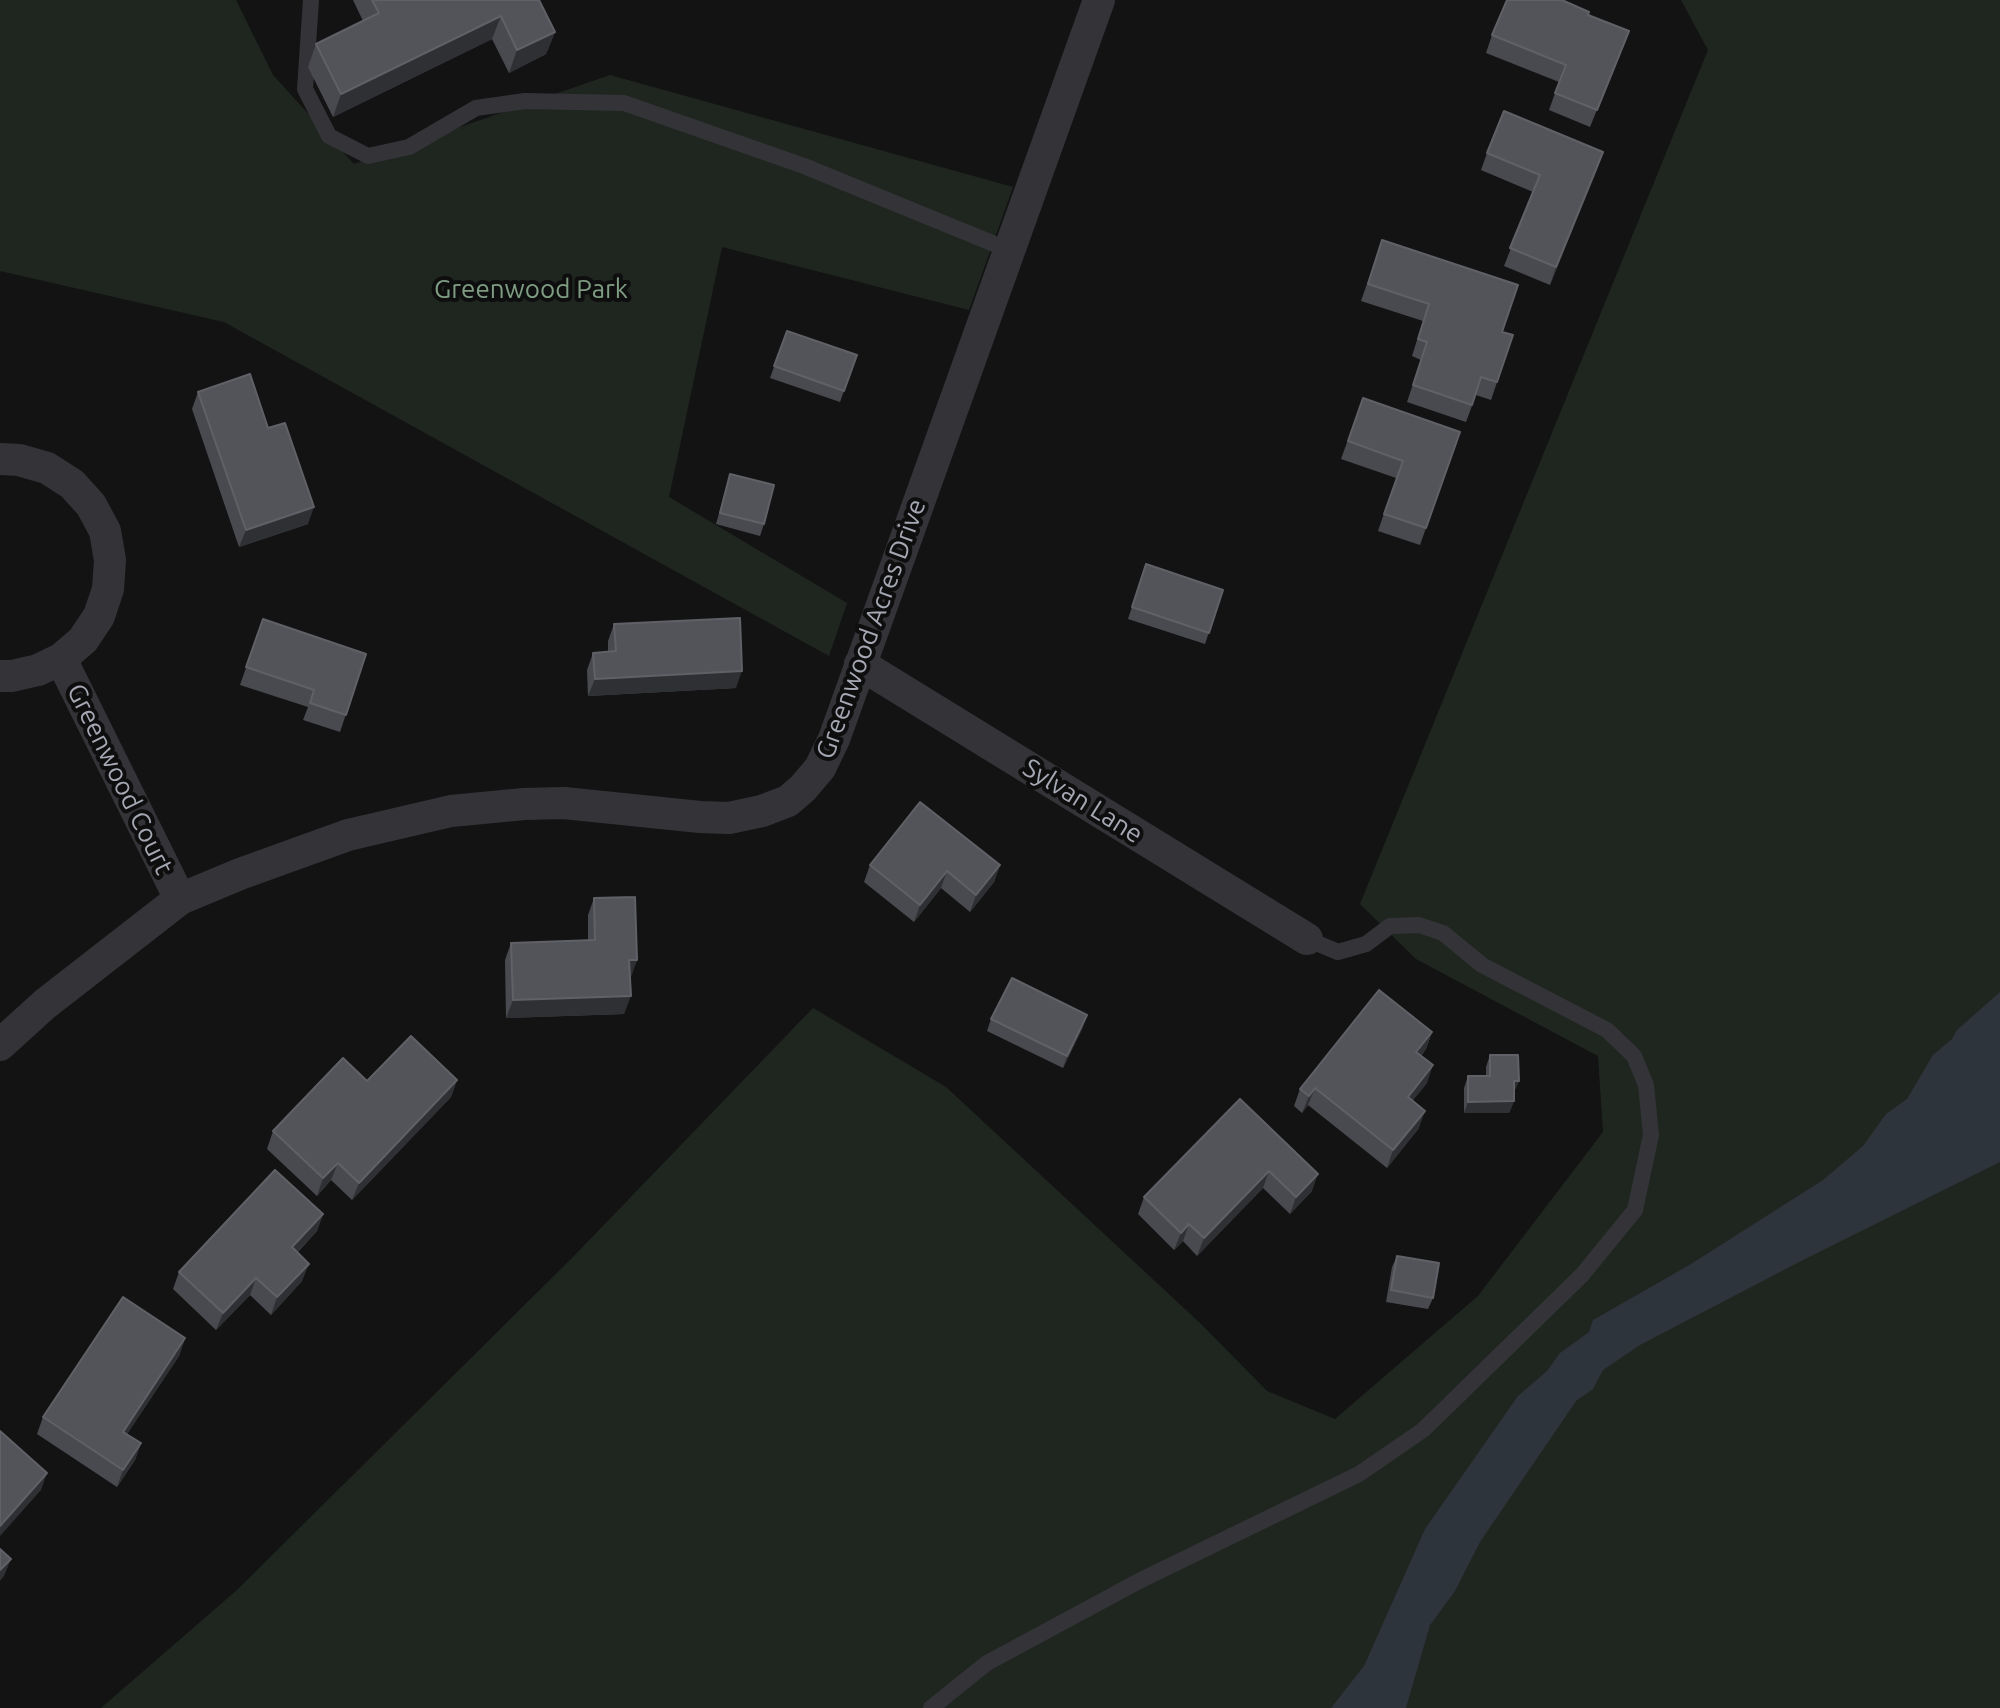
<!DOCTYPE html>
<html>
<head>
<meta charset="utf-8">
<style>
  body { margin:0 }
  canvas { display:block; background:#131314 }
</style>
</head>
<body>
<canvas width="2000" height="1708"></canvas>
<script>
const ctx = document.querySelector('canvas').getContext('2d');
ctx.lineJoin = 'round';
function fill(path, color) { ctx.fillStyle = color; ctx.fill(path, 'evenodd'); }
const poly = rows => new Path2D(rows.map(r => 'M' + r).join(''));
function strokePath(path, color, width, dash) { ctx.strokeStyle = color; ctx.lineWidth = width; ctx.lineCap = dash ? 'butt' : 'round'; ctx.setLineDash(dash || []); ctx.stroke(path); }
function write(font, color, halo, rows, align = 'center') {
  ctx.font = font + ' Ubuntu,sans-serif'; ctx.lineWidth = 8; ctx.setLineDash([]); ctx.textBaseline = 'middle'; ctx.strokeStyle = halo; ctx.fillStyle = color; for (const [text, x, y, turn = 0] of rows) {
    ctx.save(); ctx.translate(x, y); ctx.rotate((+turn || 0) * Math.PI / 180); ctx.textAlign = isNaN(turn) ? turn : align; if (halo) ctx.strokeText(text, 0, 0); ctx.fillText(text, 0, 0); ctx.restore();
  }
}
const green = poly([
  [0,0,236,0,273,75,354,164,610,75,1013,187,969,310,722,247,669,497,847,603,829,656,224,322,0,271],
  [1681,0,2000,0,2000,1708,101,1708,237,1590,574,1256,813,1008,946,1087,1201,1324,1267,1391,1335,1419,1478,1296,1603,1132,1598,1056,1416,959,1360,904,1708,50]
]);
const water = poly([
  [2000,992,2000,1162,1803,1260,1640,1345,1603,1370,1593,1389,1576,1401,1480,1542,1455,1591,1430,1625,1406,1708,1331,1708,1364,1666,1425,1529,1518,1396,1547,1371,1560,1353,1589,1332,1593,1320,1691,1264,1823,1180,1863,1146,1886,1114,1907,1099,1933,1055,1952,1039,1957,1030]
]);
const lane = poly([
  [311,0,305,89,329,136,368,156,409,147,476,108,525,101,624,103,804,166,1009,250],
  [931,1708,987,1663,1141,1580,1359,1474,1423,1430,1582,1275,1635,1210,1651,1135,1646,1085,1634,1056,1607,1030,1482,965,1443,933,1419,925,1390,926,1366,944,1338,952,1307,939]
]);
const street = poly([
  [0,459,19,460,47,468,72,484,91,505,105,531,110,560,108,589,99,616,83,640,61,659,38,670,12,676,0,676],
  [61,659,180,899],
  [860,664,1307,939],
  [0,1045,45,1004,180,899,240,874,348,835,451,811,524,804,564,803,700,817,729,818,762,811,788,801,803,788,820,768,834,739,1099,0]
]);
const wall = poly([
  [353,0,539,0,555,32,546,54,509,73,492,39,333,117,308,67,316,44,363,21],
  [1588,15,1622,48,1590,127,1549,110,1559,82,1486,53,1492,35],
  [1603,152,1550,285,1504,266,1533,192,1481,170,1487,153],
  [1382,240,1502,332,1513,335,1491,400,1476,395,1466,422,1407,402,1421,360,1412,356,1423,321,1361,301],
  [787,331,857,355,840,402,770,378],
  [198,392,268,428,308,524,239,547,192,409],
  [1363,398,1460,432,1420,545,1378,531,1396,478,1341,459],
  [730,474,764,524,760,536,716,524],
  [1146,564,1223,590,1205,644,1128,619],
  [263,619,366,654,340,732,303,720,308,707,240,685],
  [614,624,736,688,588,696,587,670,593,653,608,652,608,641],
  [870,865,1000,865,994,882,970,912,941,888,914,922,864,882],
  [594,898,637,960,630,977,624,1014,506,1018,505,960,511,943,588,940,588,915],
  [991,1019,1083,1027,1063,1068,987,1031],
  [1432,1032,1426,1049,1421,1056,1427,1083,1412,1101,1419,1128,1387,1168,1308,1105,1302,1113,1294,1106,1300,1089],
  [1490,1055,1519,1081,1514,1092,1514,1101,1509,1113,1464,1113,1464,1088,1468,1076,1486,1076,1486,1067],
  [457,1080,451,1097,352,1200,331,1180,317,1196,267,1149,273,1131,367,1081],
  [1240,1099,1312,1191,1290,1214,1263,1188,1197,1256,1183,1241,1174,1250,1138,1214,1144,1197],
  [323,1214,317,1231,297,1253,302,1281,271,1315,250,1295,216,1330,173,1289,179,1272],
  [1397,1256,1433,1298,1428,1309,1386,1302,1392,1267],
  [185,1338,179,1356,127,1434,141,1443,135,1460,117,1487,37,1434,43,1417]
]);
const shadedWall = poly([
  [501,16,492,39,333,117,341,94],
  [555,32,546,54,509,73,517,50],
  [1603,152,1597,170,1550,285,1556,267],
  [314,507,308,524,239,547,246,530],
  [742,671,736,688,588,696,595,679],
  [1000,865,994,882,970,912,976,895],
  [947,871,941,888,914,922,920,905],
  [629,960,637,960,631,977,623,977],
  [631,996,624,1014,506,1018,513,1000],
  [1087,1015,1083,1027,1063,1068,1067,1056],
  [1432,1032,1426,1049,1410,1069,1416,1052],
  [1433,1065,1427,1083,1401,1115,1408,1097],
  [457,1080,451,1097,352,1200,359,1183],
  [1514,1081,1519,1081,1514,1092,1509,1092],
  [1315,1088,1308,1105,1302,1113,1309,1096],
  [1514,1101,1509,1113,1464,1113,1468,1102],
  [1425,1111,1419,1128,1387,1168,1393,1150],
  [338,1163,331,1180,317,1196,323,1178],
  [1269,1171,1263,1188,1197,1256,1204,1238],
  [1318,1174,1312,1191,1290,1214,1296,1197],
  [323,1214,317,1231,285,1265,292,1247],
  [1189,1224,1183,1241,1174,1250,1181,1233],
  [309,1264,302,1281,271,1315,277,1297],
  [256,1278,250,1295,216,1330,223,1313],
  [185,1338,179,1356,117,1449,123,1432],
  [141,1443,135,1460,117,1487,123,1470],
  [47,1473,41,1490,0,1536,0,1526],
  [11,1559,4,1576,0,1581,0,1570]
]);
const building = poly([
  [372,0,539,0,555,32,517,50,501,16,341,94,316,44,379,13,372,0],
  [1507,0,1562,0,1589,12,1588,15,1629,31,1597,110,1555,93,1566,65,1492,35,1507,0],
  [1504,111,1603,152,1556,267,1510,248,1540,175,1487,153,1504,111],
  [1382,240,1518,285,1502,332,1513,335,1497,382,1481,377,1472,405,1413,385,1427,342,1418,339,1429,304,1368,284,1382,240],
  [787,331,857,355,844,391,774,366,787,331],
  [250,374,268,428,285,423,314,507,246,530,198,392,250,374],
  [1363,398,1460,432,1426,528,1384,514,1403,461,1348,441,1363,398],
  [730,474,774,485,764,524,720,513,730,474],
  [1146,564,1223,590,1209,633,1132,607,1146,564],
  [740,618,742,671,595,679,593,653,616,651,614,624,740,618],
  [263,619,366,654,346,715,310,703,314,690,246,667,263,619],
  [920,802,1000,865,976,895,947,871,920,905,870,865,920,802],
  [635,897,637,960,629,960,631,996,513,1000,511,943,595,940,594,898,635,897],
  [1012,978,1087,1015,1067,1056,991,1019,1012,978],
  [1379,990,1432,1032,1416,1052,1433,1065,1408,1097,1425,1111,1393,1150,1315,1088,1309,1096,1300,1089,1379,990],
  [411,1036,457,1080,359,1183,338,1163,323,1178,273,1131,343,1058,367,1081,411,1036],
  [1490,1055,1518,1055,1519,1081,1514,1081,1514,1101,1468,1102,1468,1076,1490,1076,1490,1055],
  [1240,1099,1318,1174,1296,1197,1269,1171,1204,1238,1189,1224,1181,1233,1144,1197,1240,1099],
  [275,1170,323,1214,292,1247,309,1264,277,1297,256,1278,223,1313,179,1272,275,1170],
  [1397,1256,1439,1263,1433,1298,1391,1290,1397,1256],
  [123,1297,185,1338,123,1432,141,1443,123,1470,43,1417,123,1297],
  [0,1431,47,1473,0,1526,0,1431],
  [0,1549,11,1559,0,1570,0,1549]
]);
const parkNames = [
  ["Greenwood Park",531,289]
];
const streetNames = [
  ["Greenwood Acres Drive",871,629,-70],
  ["Greenwood Court",120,779,64],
  ["Sylvan Lane",1083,801,32]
];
fill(green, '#1f2620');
fill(water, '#2d343b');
strokePath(lane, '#343438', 16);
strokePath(street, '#343438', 32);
fill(wall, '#494a4f');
fill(shadedWall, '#2f3033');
fill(building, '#535459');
strokePath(building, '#606167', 2);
write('26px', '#7e9c82', '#0e0e0f', parkNames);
write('26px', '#a5a8b3', '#0e0e0f', streetNames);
</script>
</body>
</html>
